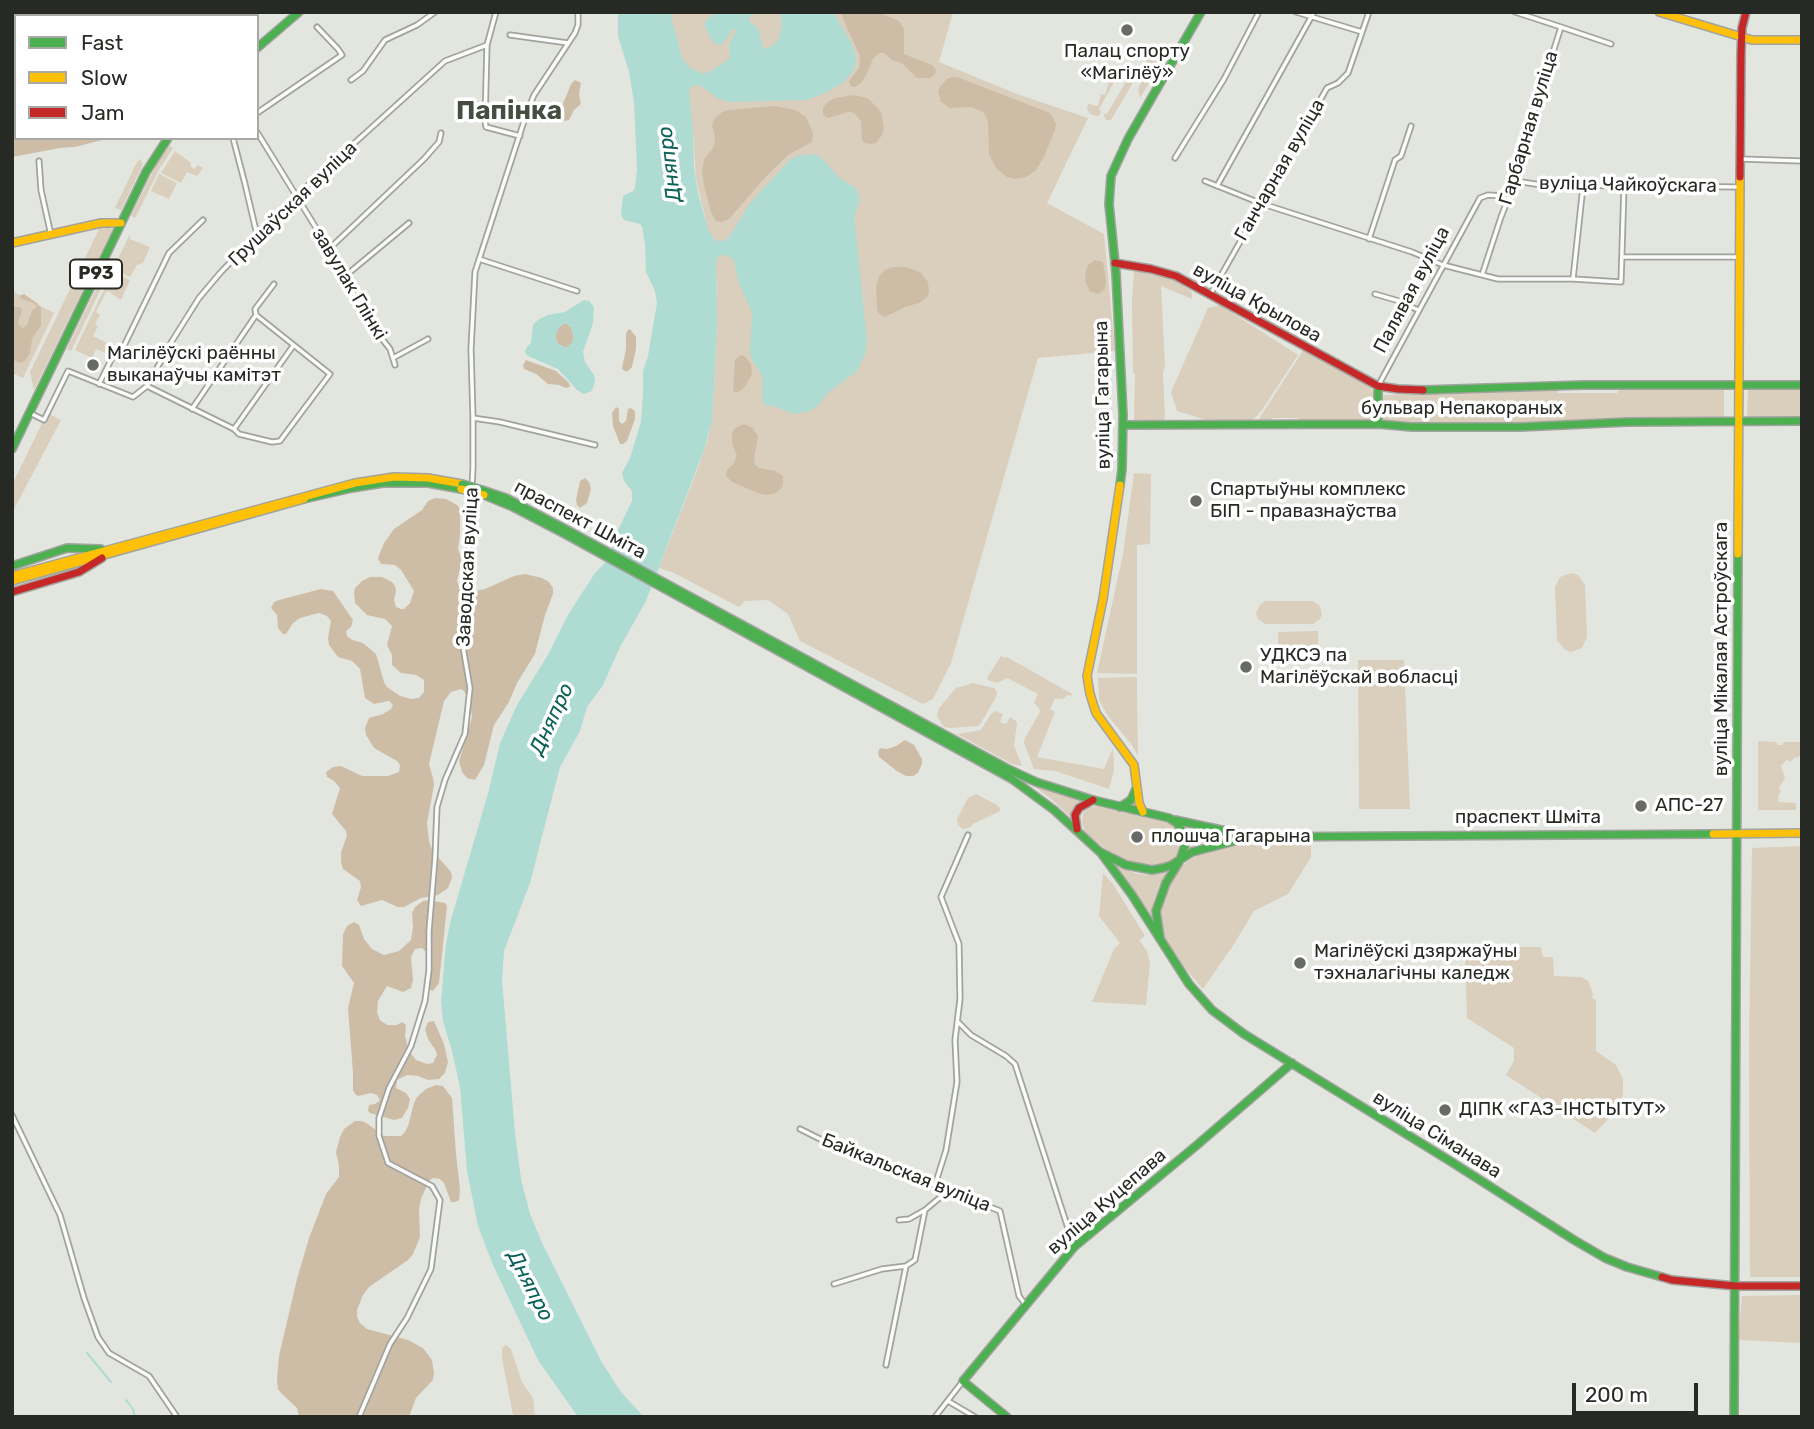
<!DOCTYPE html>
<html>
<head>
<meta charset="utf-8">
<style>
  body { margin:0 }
  #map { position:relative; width:1814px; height:1429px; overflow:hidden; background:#e3e6df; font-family:Rubik,sans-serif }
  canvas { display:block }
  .frame { position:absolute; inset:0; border:14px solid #262924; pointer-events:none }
  .legend { position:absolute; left:14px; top:14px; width:245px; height:126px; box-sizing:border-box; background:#fff; border:2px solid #a8a9a7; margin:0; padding:9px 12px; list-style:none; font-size:21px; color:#262924 }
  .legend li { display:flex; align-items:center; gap:14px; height:35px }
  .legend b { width:35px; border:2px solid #a8a9a7 }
  .scale { position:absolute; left:1572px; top:1383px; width:126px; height:32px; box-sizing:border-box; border:4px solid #262924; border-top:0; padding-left:9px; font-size:21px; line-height:24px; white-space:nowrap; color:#262924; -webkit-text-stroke:5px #fff; paint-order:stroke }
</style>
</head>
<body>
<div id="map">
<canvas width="1814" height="1429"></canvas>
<div class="frame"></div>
<ul class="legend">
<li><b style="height:9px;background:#4caf50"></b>Fast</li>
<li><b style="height:9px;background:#ffc107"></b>Slow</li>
<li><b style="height:9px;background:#c62828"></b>Jam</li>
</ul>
<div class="scale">200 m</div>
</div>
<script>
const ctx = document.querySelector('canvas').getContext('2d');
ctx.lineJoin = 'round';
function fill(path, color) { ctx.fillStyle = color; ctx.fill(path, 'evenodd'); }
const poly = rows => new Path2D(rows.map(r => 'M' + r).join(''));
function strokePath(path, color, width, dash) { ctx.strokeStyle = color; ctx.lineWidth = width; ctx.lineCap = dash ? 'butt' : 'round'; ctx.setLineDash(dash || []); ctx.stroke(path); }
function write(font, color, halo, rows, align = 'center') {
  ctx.font = font + ' Rubik,sans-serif'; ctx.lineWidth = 7; ctx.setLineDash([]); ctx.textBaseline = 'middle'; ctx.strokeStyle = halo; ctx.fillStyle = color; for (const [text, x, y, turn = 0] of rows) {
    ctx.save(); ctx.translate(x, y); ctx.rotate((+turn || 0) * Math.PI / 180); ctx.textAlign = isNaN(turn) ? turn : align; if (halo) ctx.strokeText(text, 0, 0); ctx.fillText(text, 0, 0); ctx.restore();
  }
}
const green = poly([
  [670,12,953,12,939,62,1017,94,1088,118,1047,203,1104,234,1115,351,1038,358,951,663,933,699,923,704,800,641,788,614,768,600,745,601,739,607,674,573,659,568,698,468,709,435,713,409,717,322,716,263,696,179,693,131,682,58],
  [1152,53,1157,57,1159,66,1140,98,1138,89,1147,70,1146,57],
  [1112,66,1122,70,1123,72,1121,76,1118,75,1099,109,1101,111,1100,115,1097,116,1090,114,1087,109,1088,104,1098,106,1101,94,1105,95,1113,70,1110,67],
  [1128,73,1133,77,1134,81,1111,120,1106,120,1104,116,1105,113,1107,114,1127,80,1124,78],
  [170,145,173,148,161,167,159,163,160,168,135,218,131,216,156,165],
  [175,151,191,163,190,166,194,169,198,165,203,168,197,176,187,172,181,183,161,173],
  [140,159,143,164,121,210,115,208,137,162],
  [159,174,177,183,169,199,151,191],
  [100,227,110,227,112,230,34,390,30,372],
  [130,234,130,239,150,247,143,263,137,265,130,277,113,269],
  [1134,270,1173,279,1191,291,1192,295,1192,299,1161,286,1165,367,1163,373,1165,418,1164,420,1134,420,1135,373,1133,373,1132,301],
  [105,271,109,272,71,351,67,349],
  [112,273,130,280,121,300,108,291,106,292,96,312,100,315,95,324,98,326,93,336,113,346,108,347,106,353,96,349,92,358,75,350],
  [12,291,54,313,23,378,12,373],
  [1220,305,1298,355,1262,410,1251,422,1210,421,1177,411,1171,392,1208,308],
  [1304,349,1370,386,1373,393,1373,416,1370,420,1368,422,1300,421,1298,418,1272,418,1271,422,1257,422],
  [1724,387,1724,420,1389,425,1382,418,1381,397,1385,395,1557,389,1558,393,1617,393,1621,388],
  [1802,388,1802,418,1747,419,1748,389],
  [47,413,61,420,12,513,12,485],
  [1134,473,1151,474,1150,544,1137,545,1137,674,1097,673,1123,554],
  [1571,573,1578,575,1585,585,1587,637,1582,648,1571,652,1564,649,1557,640,1555,587,1560,577],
  [1265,601,1313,601,1320,606,1322,615,1319,620,1313,624,1265,624,1258,619,1256,613,1260,605],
  [1318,631,1318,652,1278,652,1278,632],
  [1001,656,1005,658,1007,657,1072,694,1071,696,1067,695,1063,699,1055,698,1050,709,1055,712,1037,757,1104,769,1113,748,1114,770,1109,789,1055,771,1034,769,1024,743,1025,738,1040,712,1039,708,1034,703,1038,694,1007,678,997,683,988,680,987,678],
  [1358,660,1404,660,1410,809,1359,809],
  [1137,677,1137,694,1138,756,1132,745,1108,716,1099,700,1098,678],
  [973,683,994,688,996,690,997,695,981,723,978,726,950,728,944,727,937,716,939,708,956,688],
  [996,711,1003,714,1000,722,1006,724,1010,717,1016,721,1017,724,1014,745,1022,766,1012,764,957,734,981,730,991,714],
  [1758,741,1776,742,1778,745,1782,745,1784,742,1802,742,1802,754,1797,758,1795,757,1790,762,1787,759,1781,766,1785,778,1779,788,1781,792,1778,796,1779,802,1796,803,1796,810,1758,810],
  [1032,783,1083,800,1076,808,1073,819,1050,798,1032,785],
  [976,794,997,805,1000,808,1000,811,973,824,969,828,963,829,958,825,957,819,968,798],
  [1097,806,1173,824,1181,834,1183,840,1180,855,1165,866,1151,867,1131,863,1108,851,1085,832,1082,822,1083,813,1088,808],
  [1186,829,1242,837,1190,851,1190,839],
  [1311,843,1311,857,1288,894,1254,911,1234,944,1203,989,1184,967,1170,946,1162,932,1159,921,1159,911,1167,888,1180,867,1202,852,1224,846],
  [1802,846,1802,1277,1750,1277,1749,1047,1752,848],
  [1112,864,1137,874,1151,875,1167,873,1159,886,1154,901,1151,916,1153,926],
  [1103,873,1113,884,1145,936,1139,940,1147,951,1150,963,1146,1005,1092,1002,1114,949,1120,943,1099,916],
  [1490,947,1541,947,1543,957,1553,957,1554,976,1581,977,1588,981,1593,993,1592,998,1596,1000,1596,1051,1616,1065,1623,1079,1623,1093,1619,1108,1595,1133,1506,1075,1514,1061,1514,1048,1467,1018,1465,956],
  [1802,1295,1802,1343,1738,1340,1742,1296],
  [506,1345,511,1349,522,1382,533,1398,535,1417,514,1417,513,1415,502,1358,502,1348]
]);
const forest = poly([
  [841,12,878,12,899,21,904,29,904,54,932,65,936,70,935,74,930,78,917,78,903,64,892,60,884,53,879,53,873,59,866,75,861,83,855,87,850,86,849,81,859,68,860,56,843,19],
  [16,72,16,138,110,138,75,147,60,148,12,157,12,73],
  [951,77,957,77,1050,113,1056,124,1055,130,1044,157,1036,170,1026,177,1014,179,1007,177,996,168,989,154,988,124,987,118,983,112,971,107,950,108,941,102,938,92,940,87,947,79],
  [575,80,581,83,579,94,581,104,574,110,569,120,563,121,559,117,560,111,571,84],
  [853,95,867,98,878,108,882,115,884,129,882,135,876,143,870,144,865,143,862,140,861,121,854,113,848,112,828,118,823,115,823,107,829,101,836,98],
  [775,106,795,110,806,117,813,133,812,142,788,155,761,182,729,219,721,222,716,221,711,212,704,185,702,170,704,160,714,146,715,136,712,126,714,119,722,112,728,110],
  [1095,260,1103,262,1106,281,1105,289,1098,294,1090,291,1085,281,1086,270,1088,265],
  [893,267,906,267,920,272,928,282,929,292,927,297,919,303,905,307,885,317,878,313,877,308,876,287,879,276,885,270],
  [24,294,37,303,41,308,41,325,32,339,30,353,25,361,19,363,12,359,12,307,20,307,22,311,18,322,19,325,23,328,27,325,32,311,37,306,34,303,22,299,19,296],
  [565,323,571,327,574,337,572,343,566,348,558,344,555,337,559,327],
  [630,329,636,337,636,349,632,367,628,371,624,371,622,368,626,349,626,334,628,330],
  [742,355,746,357,751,364,752,374,744,388,740,391,735,393,733,389,735,360,739,356],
  [526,360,556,371,569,383,570,387,566,388,559,385,548,384,536,374,524,369,523,365],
  [616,407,619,409,619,421,622,424,626,421,628,409,631,408,635,411,635,419,627,441,623,444,620,444,613,426,612,413],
  [744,424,753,428,758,437,754,458,755,464,759,468,775,471,783,476,783,486,776,493,766,495,760,494,732,482,726,476,727,470,734,463,737,456,732,443,732,433,735,428],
  [585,478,589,482,591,489,587,503,580,508,577,505,576,500,580,481],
  [435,498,446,499,457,505,460,509,460,534,458,549,461,556,462,561,457,581,459,587,463,590,475,591,485,589,514,576,525,574,542,578,549,582,553,588,553,594,545,615,535,654,517,683,509,702,494,725,484,765,475,780,467,778,462,772,459,761,470,725,472,717,470,703,464,691,461,689,451,692,444,701,429,764,433,778,434,785,427,823,429,841,432,850,451,872,452,878,448,888,438,895,421,898,404,907,398,907,382,900,361,906,357,900,361,887,360,881,343,869,341,862,341,852,347,836,346,831,332,814,340,788,334,781,327,777,326,772,333,767,341,766,362,776,388,776,399,772,400,765,397,761,374,748,366,735,365,728,369,718,383,714,391,709,393,705,389,701,374,704,365,698,360,669,352,661,338,657,329,645,328,638,331,621,327,616,319,613,300,618,293,623,286,634,283,634,278,628,277,615,271,608,274,602,279,600,321,589,333,591,353,620,351,627,346,631,347,636,352,640,363,643,376,654,384,682,387,687,400,696,411,699,419,698,424,692,424,680,416,675,401,673,392,665,392,655,387,645,392,626,385,619,367,615,355,603,354,593,355,588,362,581,370,577,382,577,392,582,395,586,396,591,394,600,396,607,401,609,404,609,410,603,414,591,401,570,395,565,381,564,378,558,384,543,394,529,422,510,428,501],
  [905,740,914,745,922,759,922,764,918,773,913,776,906,776,897,771,879,757,878,752,880,748,887,749,896,746],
  [429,900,445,903,447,906,439,983,433,991,428,989,426,984,426,952,422,948,415,949,411,957,413,980,411,988,403,992,387,986,378,1001,377,1012,380,1020,387,1025,397,1025,402,1022,406,1025,405,1036,409,1051,416,1060,427,1064,433,1063,437,1055,436,1051,428,1039,425,1029,428,1022,434,1021,444,1044,448,1062,445,1073,439,1079,428,1080,418,1076,407,1075,397,1080,396,1088,406,1093,410,1099,408,1108,402,1118,394,1120,370,1113,368,1111,369,1105,375,1104,380,1100,377,1095,371,1093,358,1096,355,1094,353,1090,353,1073,348,1008,354,983,342,966,343,934,347,926,354,922,359,925,364,939,372,949,384,955,399,951,411,940,413,927,412,913,415,907,423,901],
  [436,1085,443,1086,452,1098,456,1154,460,1189,459,1200,455,1202,451,1202,444,1183,440,1179,433,1178,429,1181,421,1199,419,1209,420,1237,413,1254,408,1260,369,1287,363,1295,357,1310,357,1317,360,1323,367,1329,408,1340,423,1348,432,1360,434,1373,433,1380,416,1398,409,1417,299,1417,297,1408,282,1394,278,1389,277,1379,279,1356,297,1279,309,1238,326,1194,339,1177,339,1166,336,1152,340,1137,344,1129,355,1121,362,1121,368,1124,384,1136,401,1136,405,1132,408,1126,414,1103,417,1097,426,1089]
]);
const water = poly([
  [618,12,670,12,682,58,690,68,703,74,713,70,728,60,730,56,729,45,736,31,736,29,733,29,724,42,720,45,714,43,704,25,708,18,717,12,758,12,750,16,749,21,759,29,762,46,765,49,772,46,779,39,782,24,780,12,832,12,835,15,852,44,856,56,856,62,855,68,845,81,827,92,807,100,729,102,719,99,701,86,696,85,690,88,689,91,693,131,694,167,698,193,708,229,713,238,718,241,723,241,728,238,752,201,789,161,797,156,811,154,819,156,841,179,856,188,860,200,855,214,855,225,867,341,865,355,856,372,830,391,816,407,810,411,794,414,776,407,765,405,762,398,762,375,752,360,750,353,752,312,738,281,734,260,724,254,718,257,716,263,717,322,713,409,712,421,704,450,646,601,620,647,603,685,587,707,580,731,560,767,530,883,504,951,502,980,515,1133,521,1179,530,1214,543,1245,601,1361,621,1392,644,1417,578,1417,538,1360,493,1265,478,1226,467,1171,460,1087,452,1051,443,1021,441,1002,446,944,450,923,489,790,500,743,517,705,549,653,568,615,595,573,605,563,613,546,618,530,632,501,632,491,624,481,622,473,630,458,641,422,643,394,643,371,648,356,657,303,655,291,646,272,645,244,642,226,640,224,624,220,621,215,623,196,633,191,635,188,637,169,634,102,629,72,618,36],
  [584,300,589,301,594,307,593,323,583,352,585,362,594,375,595,381,592,391,584,394,577,390,558,369,528,356,525,352,527,347,531,343,533,325,538,320,548,315,565,312],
  [565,323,571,327,574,337,572,343,566,348,558,344,555,337,559,327]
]);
const stream = poly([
  [87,1353,111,1382],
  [126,1400,133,1409,135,1417]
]);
const street = poly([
  [25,12,26,16],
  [69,12,69,16],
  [116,12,117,16],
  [496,12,487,45,485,121,486,127,520,136],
  [1296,12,1362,32],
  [1561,27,1611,44],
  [510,35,568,43],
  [12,69,16,69],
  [351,80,363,71,385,40,417,25,435,12],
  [257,113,342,55,338,49,317,27],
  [257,132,329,249,340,272,344,277,372,326,390,349,395,365],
  [233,138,245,184,257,235],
  [1175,158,1224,79,1259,12],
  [1741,159,1802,161],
  [39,161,41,190,51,235],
  [1205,181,1260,203,1412,252,1443,265,1498,279,1573,279,1621,282,1624,186],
  [1515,181,1542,185,1740,187],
  [1217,186,1314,12],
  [1369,239,1395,160,1401,156,1411,126],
  [329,249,424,159,439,142,441,133],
  [1623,257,1740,257],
  [479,259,577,291],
  [1482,275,1501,217,1515,181,1514,175,1561,27,1515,12],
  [344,277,409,223],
  [1573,279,1583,186],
  [1375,294,1399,301,1418,310],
  [1210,295,1327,88,1338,83,1348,73,1369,12],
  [393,358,428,339],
  [99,384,112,358,121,352,169,253,203,220],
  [147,386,234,429,239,434,272,442,280,441,330,374,256,315],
  [1378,386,1480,198,1488,195,1504,196],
  [192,409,256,315,255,309,274,284],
  [30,413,44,420,68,371,133,397,147,386,172,341,199,298,221,272,257,235,296,196,445,61,487,45],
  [473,418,500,422,595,445],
  [234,429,293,346],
  [958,1022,971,1035,1006,1056,1015,1064,1074,1247],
  [12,1115,60,1215,84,1298,98,1337,109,1353,149,1376,177,1417],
  [800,1129,824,1141,1000,1211,1019,1296,1025,1304],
  [935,1185,946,1150,957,1082,955,1040,960,999,959,944,941,897,968,835],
  [899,1220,909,1219,925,1210,943,1195,944,1189],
  [834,1284,882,1269,906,1266,915,1260,925,1210],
  [886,1365,906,1266],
  [948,1401,975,1417],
  [359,1417,390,1344,407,1318,431,1269,440,1200,432,1186,388,1163,379,1136,379,1118,389,1088,411,1046,425,1001,429,970,429,931,435,858,437,807,445,780,465,734,470,688,462,641,465,617,473,468,473,418,471,349,475,272,527,112,534,95,575,33,578,25,578,12],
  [935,1417,963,1381]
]);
const fast = poly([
  [212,12,212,16],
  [257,48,299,12],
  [1378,386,1378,424],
  [1423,390,1584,385,1802,385],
  [1123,425,1378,424,1412,427,1521,427,1628,422,1802,421],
  [12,449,146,172,168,138],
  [1120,485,1122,469,1123,415,1116,273,1109,204,1111,176,1128,139,1201,12],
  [485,491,506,498,567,530,1008,769,1036,782,1093,800,1169,818,1177,823,1184,834,1186,842,1180,860],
  [484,495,513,507,565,534,1012,779,1054,810,1100,852,1126,865,1152,870,1163,868,1172,865,1192,852,1254,836],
  [304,499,352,488,383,483,428,483,461,489],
  [12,566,67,548,101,549],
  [1120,807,1131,800,1136,789],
  [1175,820,1254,837,1713,834],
  [1101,853,1132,895,1189,984,1212,1010,1244,1034,1450,1161,1574,1240,1605,1258,1627,1267,1662,1277],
  [1160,938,1156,911,1166,883,1179,862],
  [1007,1417,963,1381,1074,1247,1197,1145,1292,1063],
  [1734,1417,1738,554]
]);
const slow = poly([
  [1659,12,1752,40,1802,40],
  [12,243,101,223,121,223],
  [1120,485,1103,599,1087,676,1090,694,1096,713,1134,765,1139,803,1143,812],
  [1738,554,1740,177],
  [12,576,355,483,394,477,428,478,462,484],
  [12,581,304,499],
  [1713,834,1802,833]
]);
const jam = poly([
  [1740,177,1741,54,1742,28,1746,12],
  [1115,263,1151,269,1176,276,1378,386,1398,389,1423,390],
  [12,592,79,572,102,558],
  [1077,829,1075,815,1079,808,1093,800],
  [1662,1277,1672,1280,1735,1286,1802,1286]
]);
const fastBridge = poly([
  [462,484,485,491]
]);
const slowBridge = poly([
  [461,489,484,495]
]);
const markers = [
  [1127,30,7,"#686b65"],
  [93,365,7,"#686b65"],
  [1196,501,7,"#686b65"],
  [1246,667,7,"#686b65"],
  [1641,806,7,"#686b65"],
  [1137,837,7,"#686b65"],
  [1300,963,7,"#686b65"],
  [1445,1110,7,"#686b65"]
];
const shields = [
  [96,274,52]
];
const shieldNames = [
  ["Р93",96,274]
];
const poiNames = [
  ["Палац спорту",1127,52,"center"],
  ["«Магілёў»",1127,74,"center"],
  ["Магілёўскі раённы",107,354],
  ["выканаўчы камітэт",107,376],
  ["Спартыўны комплекс",1210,490],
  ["БІП - правазнаўства",1210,512],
  ["УДКСЭ па",1260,656],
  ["Магілёўскай вобласці",1260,678],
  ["АПС-27",1655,806],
  ["плошча Гагарына",1151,837],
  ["Магілёўскі дзяржаўны",1314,952],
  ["тэхналагічны каледж",1314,974],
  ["ДІПК «ГАЗ-ІНСТЫТУТ»",1459,1110]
];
const streetNames = [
  ["Гарбарная вуліца",1529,128,-73],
  ["Ганчарная вуліца",1280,170,-60],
  ["вуліца Чайкоўскага",1628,185,1],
  ["Грушаўская вуліца",293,204,-44],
  ["завулак Глінкі",349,284,59],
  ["Палявая вуліца",1412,290,-62],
  ["вуліца Крылова",1257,303,29],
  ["вуліца Гагарына",1103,395,-91],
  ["бульвар Непакораных",1462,409],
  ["праспект Шміта",580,520,28],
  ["Заводская вуліца",468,567,-87],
  ["вуліца Мікалая Астроўскага",1722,649,-90],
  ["праспект Шміта",1528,818],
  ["вуліца Сіманава",1437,1135,32],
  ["Байкальская вуліца",906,1173,22],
  ["вуліца Куцепава",1107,1202,-41]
];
const waterNames = [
  ["Дняпро",670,164,-97],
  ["Дняпро",552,719,-65],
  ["Дняпро",530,1286,63]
];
const districtNames = [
  ["Папінка",509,111]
];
fill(green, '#dacebc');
fill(forest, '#cebda6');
fill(water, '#aedbd2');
strokePath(stream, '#aedbd2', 2);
strokePath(street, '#a1a39e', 7);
strokePath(fast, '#a1a39e', 10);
strokePath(slow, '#a1a39e', 10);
strokePath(jam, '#a1a39e', 10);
strokePath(street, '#fbfbfa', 3.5);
strokePath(fast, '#4caf50', 7);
strokePath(slow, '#ffc107', 7);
strokePath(jam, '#c62828', 7);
strokePath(fastBridge, '#94a097', 10, []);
strokePath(slowBridge, '#94a097', 10, []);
strokePath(fastBridge, '#4caf50', 7);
strokePath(slowBridge, '#ffc107', 7);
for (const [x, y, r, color] of markers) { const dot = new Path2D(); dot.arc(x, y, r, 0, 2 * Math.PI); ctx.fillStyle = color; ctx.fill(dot); strokePath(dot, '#fff', 2.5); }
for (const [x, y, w] of shields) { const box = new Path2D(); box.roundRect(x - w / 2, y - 14.5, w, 29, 5); ctx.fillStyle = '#fff'; ctx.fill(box); strokePath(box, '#262924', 2); }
write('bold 18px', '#262924', null, shieldNames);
write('19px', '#262924', '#fff', poiNames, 'left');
write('19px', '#262924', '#fff', streetNames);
write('italic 21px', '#0d6159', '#fff', waterNames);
write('bold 26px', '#484d42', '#fff', districtNames);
</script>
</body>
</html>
